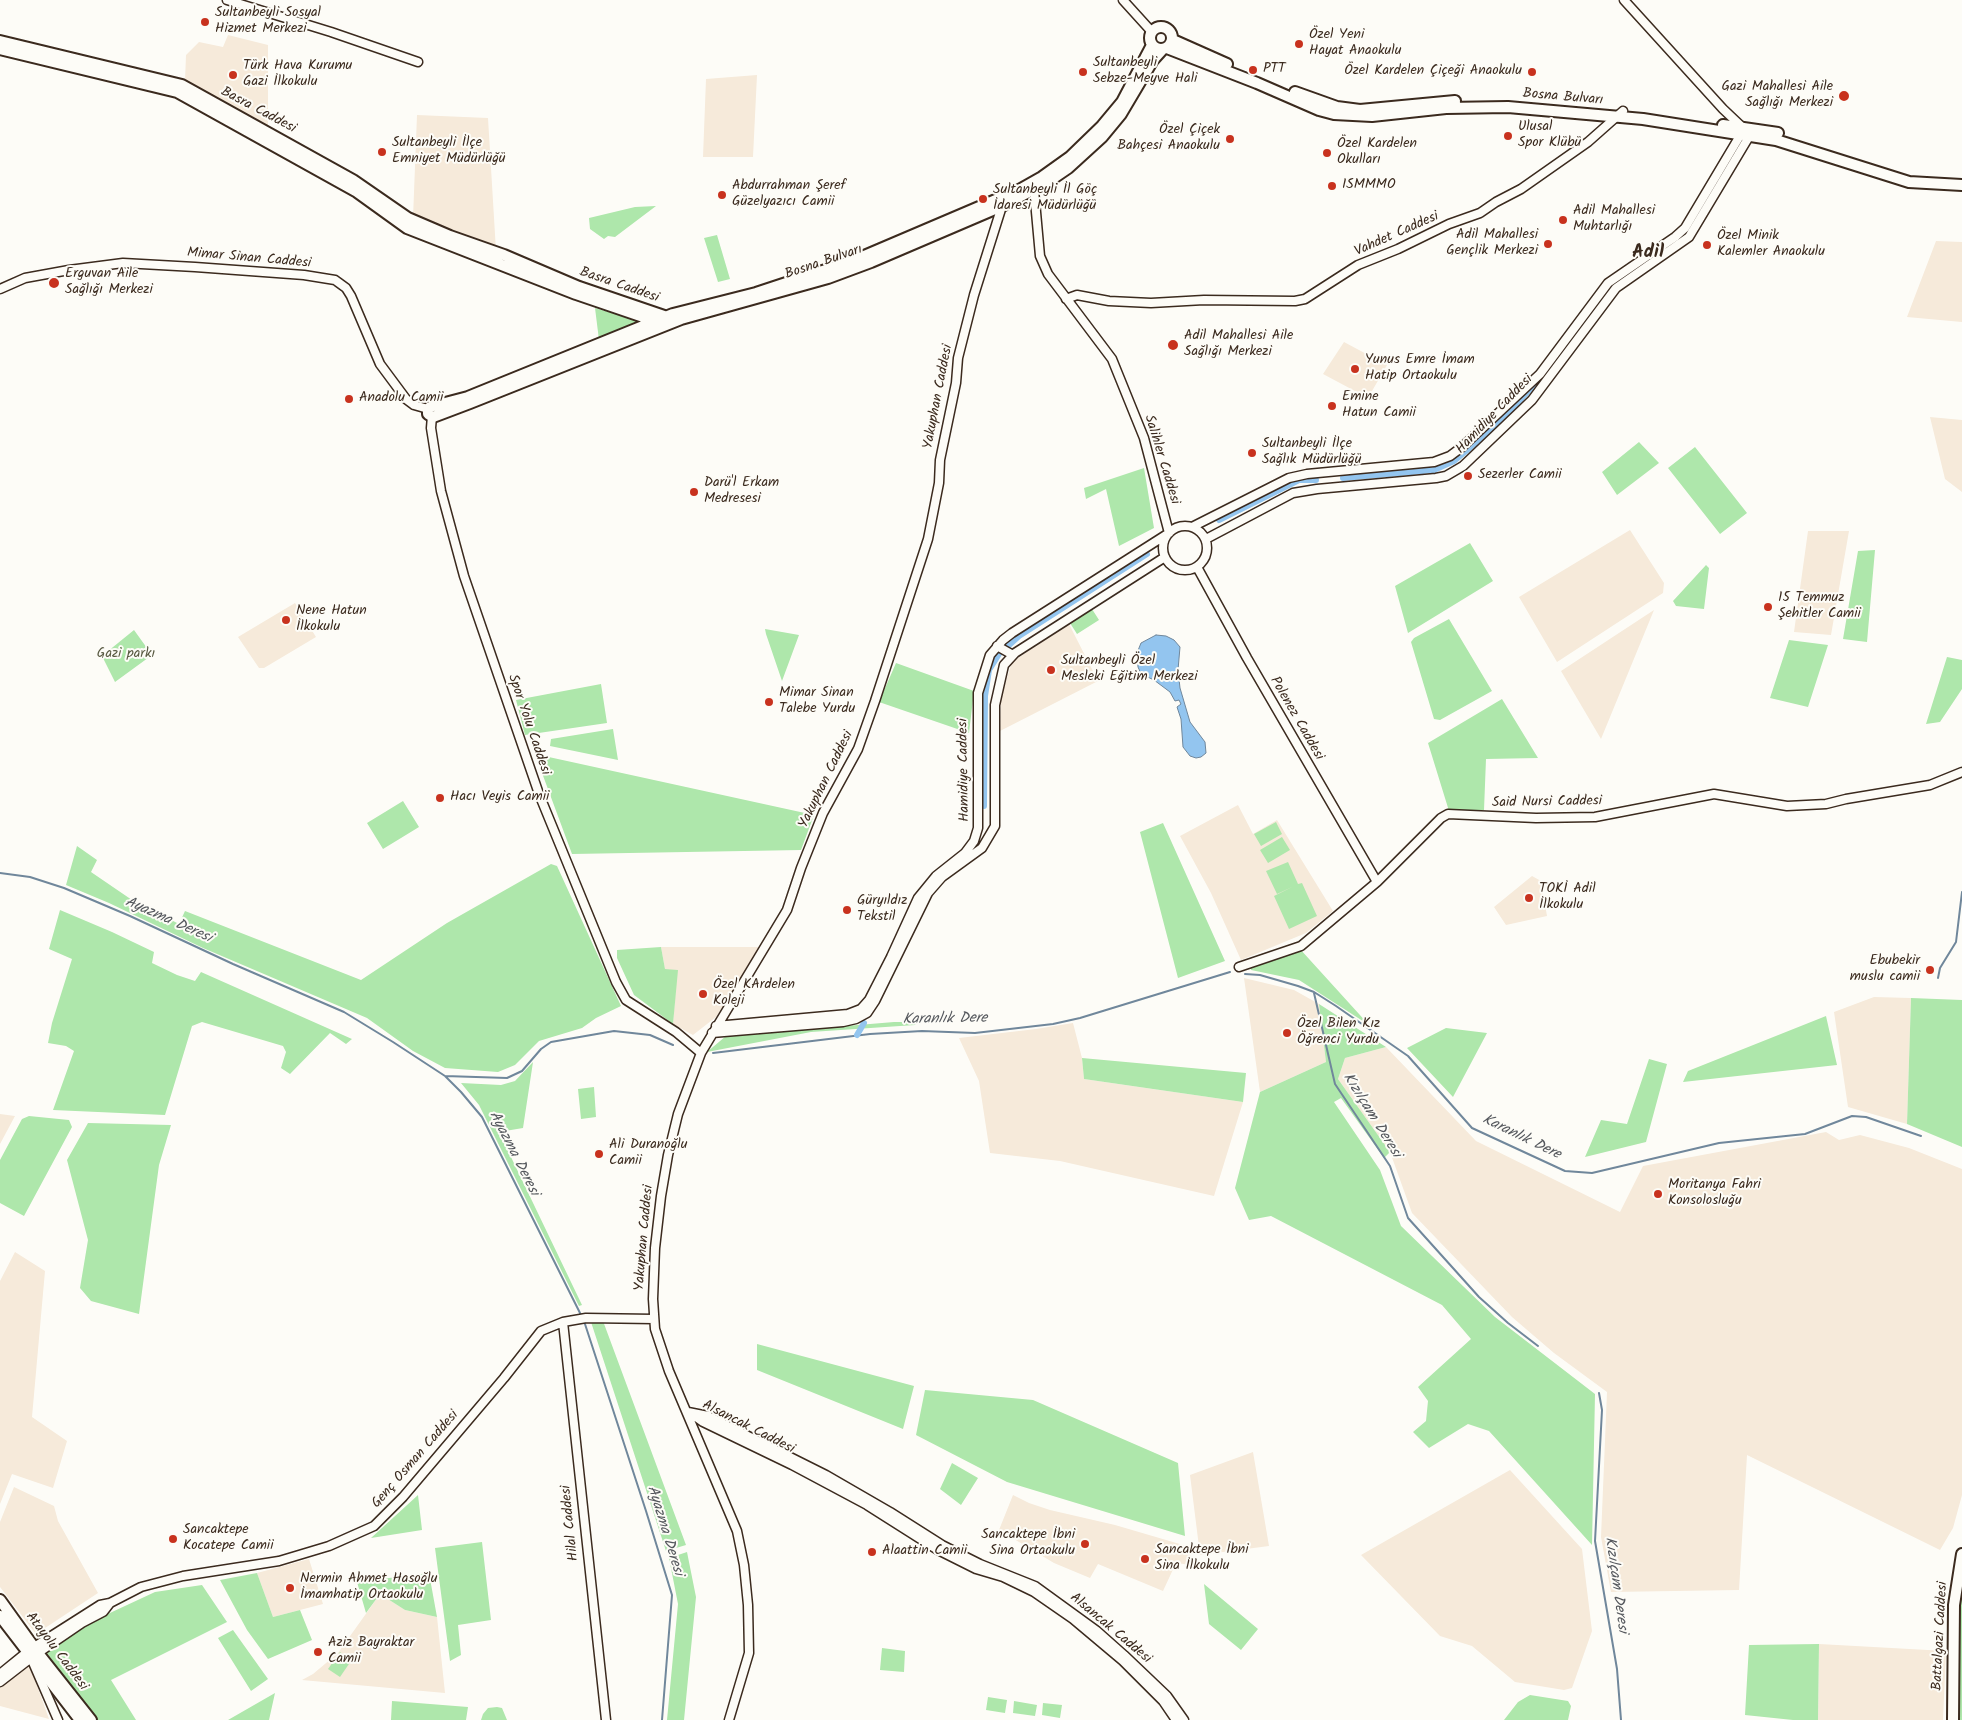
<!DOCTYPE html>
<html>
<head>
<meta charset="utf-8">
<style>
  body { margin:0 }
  canvas { display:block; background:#fdfcf7 }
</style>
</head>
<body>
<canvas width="1962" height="1720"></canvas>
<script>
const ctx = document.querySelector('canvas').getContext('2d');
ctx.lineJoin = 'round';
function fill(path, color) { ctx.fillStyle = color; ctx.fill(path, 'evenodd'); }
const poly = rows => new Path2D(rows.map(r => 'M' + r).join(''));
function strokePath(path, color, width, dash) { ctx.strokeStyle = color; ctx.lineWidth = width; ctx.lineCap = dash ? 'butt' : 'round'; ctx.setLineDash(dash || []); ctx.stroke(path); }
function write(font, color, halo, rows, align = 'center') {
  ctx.font = font + ' Kalam,sans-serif'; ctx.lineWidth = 4; ctx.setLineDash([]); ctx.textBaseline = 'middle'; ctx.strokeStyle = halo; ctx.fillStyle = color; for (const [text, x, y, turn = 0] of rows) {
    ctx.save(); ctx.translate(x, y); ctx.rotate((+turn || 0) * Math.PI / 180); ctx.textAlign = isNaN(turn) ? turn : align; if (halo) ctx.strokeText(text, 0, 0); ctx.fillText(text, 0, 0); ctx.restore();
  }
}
const built = poly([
  [228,35,268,45,268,128,185,81,186,55,199,42,223,47],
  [757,75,753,157,703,157,706,79],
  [417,115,488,118,496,251,413,218],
  [1936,241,1962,242,1962,322,1907,317],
  [1344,342,1387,365,1368,398,1323,374],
  [1930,417,1962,420,1962,492,1945,479],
  [1630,530,1664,583,1663,593,1557,662,1519,597],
  [1808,531,1849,531,1831,635,1794,632],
  [295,603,316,637,264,668,259,668,238,637],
  [1654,610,1601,739,1561,671],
  [1069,624,1098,681,1000,731,1001,697,1012,662],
  [1238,805,1253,834,1277,820,1333,911,1306,933,1241,960,1211,893,1180,836],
  [1532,876,1541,881,1547,916,1506,925,1494,907],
  [661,947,761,947,716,1017,693,1035,673,1024,677,971,665,969],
  [1244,978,1294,990,1319,1004,1326,1062,1260,1092],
  [1874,997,1911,998,1907,1124,1848,1107,1834,1012],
  [1073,1023,1082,1058,1084,1079,1243,1102,1214,1196,1060,1161,990,1153,979,1081,959,1038,1036,1029],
  [1386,1047,1476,1141,1620,1212,1643,1166,1826,1132,1839,1140,1860,1135,1909,1148,1962,1169,1962,1495,1953,1528,1940,1550,1747,1455,1739,1590,1611,1592,1601,1537,1607,1392,1554,1353,1512,1317,1412,1213,1390,1152,1338,1079,1345,1058],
  [0,1114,15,1116,0,1144],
  [15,1252,45,1271,32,1417,67,1441,53,1488,12,1474,0,1504,0,1281],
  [1253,1452,1269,1546,1200,1555,1190,1475],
  [1510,1470,1582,1549,1592,1631,1572,1688,1564,1690,1515,1682,1472,1646,1440,1636,1361,1555],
  [14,1487,54,1506,58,1521,98,1593,36,1634,0,1587,0,1522],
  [1013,1495,1029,1503,1050,1510,1115,1525,1190,1547,1191,1565,1176,1563,1163,1591,1098,1564,1090,1578,1054,1563,999,1530],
  [309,1559,323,1604,273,1617,257,1573],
  [380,1594,405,1610,437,1617,445,1693,302,1680,313,1674,338,1653],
  [1819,1644,1946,1651,1943,1720,1818,1720],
  [29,1663,49,1719,0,1706,0,1686]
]);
const green = poly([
  [656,206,615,237,608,236,604,239,590,229,589,218,635,207],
  [717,235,730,279,718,282,704,238],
  [595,308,643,322,599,340],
  [1639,442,1659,463,1617,495,1602,472],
  [1695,447,1747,513,1720,534,1668,468],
  [1144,468,1154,528,1119,546,1106,489,1086,499,1084,488],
  [1470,543,1493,581,1408,633,1395,586],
  [1875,550,1867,642,1843,639,1858,551],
  [1706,565,1709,568,1704,609,1676,606,1673,601],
  [1092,609,1099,620,1077,634,1070,623],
  [1449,619,1492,691,1440,720,1434,719,1411,642,1414,638],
  [765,629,799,635,782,681,766,634],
  [134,630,152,655,115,682,102,656],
  [1789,640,1828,645,1808,707,1770,698],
  [1947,657,1962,660,1962,689,1940,722,1926,724],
  [896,663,974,691,969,733,879,702],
  [601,684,607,723,525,735,516,700],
  [1502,699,1538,758,1486,759,1484,810,1449,811,1428,743],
  [613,729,618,760,550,746,551,739],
  [535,754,814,815,801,850,572,854],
  [403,801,419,827,383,849,367,823],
  [1276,822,1282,834,1261,846,1254,834],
  [1163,823,1225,961,1178,978,1140,832],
  [1282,837,1290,850,1268,863,1260,850],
  [77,846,97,860,91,872,132,900,179,924,185,911,361,980,447,923,551,864,557,866,621,1006,596,1018,582,1028,539,1041,515,1065,498,1072,445,1068,413,1051,367,1018,203,948,109,903,66,885],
  [1288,862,1298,884,1302,883,1317,916,1289,929,1274,896,1292,887,1277,894,1266,871],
  [60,910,112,932,154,952,152,963,177,975,195,981,201,972,352,1039,346,1044,330,1033,290,1074,281,1068,286,1052,283,1046,202,1022,192,1026,165,1115,53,1110,74,1051,66,1046,48,1043,52,1023,72,959,49,949],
  [661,947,665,969,678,970,673,1024,634,995,617,958,617,950],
  [1300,949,1369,1025,1299,980,1251,970,1250,965],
  [1911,998,1962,1000,1962,1147,1907,1124],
  [1319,1004,1386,1047,1345,1058,1338,1079,1390,1152,1384,1158,1341,1098,1334,1102,1380,1170,1401,1226,1495,1317,1595,1394,1592,1545,1489,1431,1468,1424,1429,1448,1413,1432,1426,1421,1428,1401,1418,1387,1471,1339,1442,1305,1271,1216,1249,1220,1235,1188,1260,1092,1326,1062],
  [1826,1016,1837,1065,1683,1082,1688,1071],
  [894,1022,917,1022,915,1025,811,1032,707,1052,726,1036],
  [1446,1028,1487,1033,1453,1097,1407,1048],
  [1082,1058,1246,1073,1243,1102,1084,1079],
  [1649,1059,1667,1064,1646,1142,1585,1157,1601,1120,1627,1124],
  [533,1062,523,1128,499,1132,582,1305,579,1306,479,1105,461,1083,501,1085,515,1081],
  [594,1087,596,1117,581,1119,578,1089],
  [29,1116,69,1120,72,1127,24,1216,0,1203,0,1160,22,1119],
  [88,1123,171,1125,159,1165,139,1314,91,1301,80,1288,88,1240,67,1160],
  [603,1321,686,1545,666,1551,591,1322],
  [757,1344,914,1386,903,1429,757,1370],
  [925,1390,1033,1400,1178,1463,1185,1536,1007,1482,916,1435],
  [952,1463,978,1478,961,1505,940,1489],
  [418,1495,422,1530,371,1538],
  [482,1542,491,1620,458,1625,461,1655,450,1661,435,1548],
  [687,1552,696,1597,684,1720,667,1720,678,1604,669,1558],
  [257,1573,273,1617,300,1610,312,1640,268,1659,247,1630,220,1580],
  [429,1573,437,1617,405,1610,380,1594,366,1613,357,1582],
  [1962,1577,1962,1720,1956,1720,1957,1649],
  [1204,1584,1258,1629,1241,1650,1209,1624],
  [202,1585,227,1622,111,1680,136,1720,96,1720,44,1649,97,1619,155,1592],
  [233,1630,268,1679,251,1691,218,1638],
  [1819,1644,1818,1720,1793,1720,1745,1715,1749,1645],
  [882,1648,905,1651,904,1672,880,1670],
  [340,1652,351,1661,340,1677,328,1669],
  [275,1693,269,1720,228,1720],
  [1530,1695,1568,1701,1571,1706,1568,1720,1504,1720,1518,1702],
  [988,1697,1007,1700,1005,1713,986,1710],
  [392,1701,468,1707,466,1720,391,1720],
  [1014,1701,1037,1705,1035,1716,1013,1713],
  [1043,1703,1062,1705,1060,1718,1042,1715],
  [497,1707,502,1708,507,1720,481,1720,483,1714,488,1708]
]);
const water = poly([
  [1156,635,1166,636,1174,640,1180,647,1178,670,1180,688,1190,722,1205,742,1206,753,1201,757,1196,758,1190,756,1183,747,1181,719,1177,707,1181,704,1179,700,1175,701,1170,692,1154,680,1141,674,1138,667,1137,653,1141,643,1156,635]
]);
const stream = poly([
  [0,873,30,877,64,888,130,916,233,964,344,1012,393,1042,445,1076,461,1092,482,1117,582,1317],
  [1245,974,1260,975,1298,986,1314,992,1336,1006,1408,1056,1472,1128,1565,1171,1592,1173,1719,1143,1805,1134,1852,1116,1866,1117,1921,1136],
  [1938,978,1940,968,1956,942,1962,892],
  [1314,993,1335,1084,1390,1166,1408,1218,1479,1297,1508,1323,1538,1346],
  [713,1053,870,1034,922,1031,975,1033,1053,1024,1080,1018,1230,972],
  [445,1076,507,1078,522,1071,541,1049,551,1042,614,1031,650,1035,673,1045],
  [584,1321,646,1511,672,1595,662,1720],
  [1599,1393,1602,1410,1595,1541,1617,1669,1621,1720]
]);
const canal = poly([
  [1343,478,1434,470,1454,461,1494,428,1534,385],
  [1219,520,1299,480,1316,480],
  [1008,646,1019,636,1147,554],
  [984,806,985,696,989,670,999,654],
  [857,1035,864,1023]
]);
const minor = poly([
  [227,0,331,32,418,62],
  [1123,0,1152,32],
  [1034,190,1040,256,1048,274,1112,359,1144,438,1169,533],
  [0,289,25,278,69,270,123,263,195,267,304,275,335,280,346,288,351,296,380,364,406,399,414,405,428,409],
  [1066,299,1077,295,1109,301,1151,303,1204,300,1295,301,1305,299,1358,265,1398,249,1449,224,1480,213,1496,202,1521,189,1588,142,1623,111],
  [432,416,431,428,441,491,464,576,539,794,616,982,626,1000,676,1032,701,1053],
  '1163 548a22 22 0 1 1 44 0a22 22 0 1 1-44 0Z',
  [1192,527,1289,478,1307,474,1434,462,1450,456,1462,447,1540,374,1608,283,1675,237,1685,228,1741,134,1742,127,1723,109,1624,0],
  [1206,539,1293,493,1317,489,1436,478,1446,476,1463,466,1532,400,1616,288,1689,237,1750,135,1750,131],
  [1197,567,1247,658,1377,882],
  [997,646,1013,655],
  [1239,967,1301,946,1377,882,1441,818,1448,814,1536,818,1595,817,1714,794,1787,806,1826,804,1846,799,1930,785,1962,772],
  [716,1026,848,1014,861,1009,869,1000,891,957,918,898,936,876,965,853,974,841,978,828,978,693,990,655,1003,640,1012,633,1169,533],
  [712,1033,843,1022,856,1019,867,1013,875,1001,928,893,942,877,982,848,995,826,995,705,1004,665,1015,653,1165,557],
  [563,1322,606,1720],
  [688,1412,708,1416,826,1475,890,1512,942,1545,980,1564,1035,1586,1097,1631,1124,1655,1167,1696,1184,1720],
  [692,1414,703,1422,792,1465,867,1505,938,1550,976,1569,1003,1577,1034,1592,1073,1619,1123,1661,1163,1701,1176,1720],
  [34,1647,100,1605,110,1603,141,1587,183,1576,279,1561,329,1546,374,1526,403,1497,504,1378,541,1331,563,1322,586,1318,654,1319],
  [38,1653,82,1623,103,1612,110,1603],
  [0,1674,27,1652],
  [0,1682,31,1658,58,1720],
  [729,1720,749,1653,748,1605,744,1565,737,1531,669,1371,655,1329,653,1299,655,1248,661,1196,668,1155,678,1114,701,1053,787,910,801,868,823,813,858,749,875,701,928,539,939,483,940,460,956,383,958,358,974,295,1002,206]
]);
const major = poly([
  '1150 38a11 11 0 1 1 22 0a11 11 0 1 1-22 0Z',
  [1173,40,1227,64],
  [0,41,182,85,353,180,408,218,450,236,504,255,579,287,667,317],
  [1152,45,1122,102,1102,126,1070,157,1042,177,1019,190,850,262,756,293,673,314,468,397,430,407,428,409,428,414,433,417,470,403,681,319,828,278,871,262,1002,206,1049,181,1068,168,1102,137,1121,114,1153,60,1163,49],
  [1167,48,1257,83,1319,110,1334,114,1372,116,1446,108,1508,107,1643,119,1776,140,1909,182,1962,185],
  [0,49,177,92,357,192,407,228,576,294,658,322],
  [1295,92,1337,107,1360,110,1455,101],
  [1723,125,1778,133],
  [0,1600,38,1653,91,1720],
  [0,1616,80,1720],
  [1953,1720,1954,1605,1962,1554]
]);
const markers = [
  [205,22,5,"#c8321e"],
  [1299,44,5,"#c8321e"],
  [1253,70,5,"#c8321e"],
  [1083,72,5,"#c8321e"],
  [1532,72,5,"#c8321e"],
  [233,75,5,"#c8321e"],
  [1844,96,6,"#c8321e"],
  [1508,136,5,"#c8321e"],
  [1230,139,5,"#c8321e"],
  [382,152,5,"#c8321e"],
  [1327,153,5,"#c8321e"],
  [1332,186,5,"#c8321e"],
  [722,195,5,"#c8321e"],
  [983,199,5,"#c8321e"],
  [1563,220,5,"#c8321e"],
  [1548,244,5,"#c8321e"],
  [1707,245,5,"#c8321e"],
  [54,283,6,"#c8321e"],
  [1173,345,6,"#c8321e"],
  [1355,369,5,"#c8321e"],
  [349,399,5,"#c8321e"],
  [1332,406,5,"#c8321e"],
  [1252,453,5,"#c8321e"],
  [1468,476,5,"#c8321e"],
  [694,492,5,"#c8321e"],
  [1768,607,5,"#c8321e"],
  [286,620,5,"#c8321e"],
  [1051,670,5,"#c8321e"],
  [769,702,5,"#c8321e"],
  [440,798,5,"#c8321e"],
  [1529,898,5,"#c8321e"],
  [847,910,5,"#c8321e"],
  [1930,970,5,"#c8321e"],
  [703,994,5,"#c8321e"],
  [1287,1033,5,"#c8321e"],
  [599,1154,5,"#c8321e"],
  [1658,1194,5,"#c8321e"],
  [173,1539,5,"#c8321e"],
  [1085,1544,5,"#c8321e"],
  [872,1552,5,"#c8321e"],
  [1145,1559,5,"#c8321e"],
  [290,1588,5,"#c8321e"],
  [318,1652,5,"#c8321e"]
];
const poiNames = [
  ["Sultanbeyli Sosyal",215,14],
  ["Hizmet Merkezi",215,30],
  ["Özel Yeni",1309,36],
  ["Hayat Anaokulu",1309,52],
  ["Sultanbeyli",1093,64],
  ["Sebze-Meyve Hali",1093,80],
  ["Türk Hava Kurumu",243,67],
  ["Gazi İlkokulu",243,83],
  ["PTT",1263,70],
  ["Özel Kardelen Çiçeği Anaokulu",1522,72,"right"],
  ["Gazi Mahallesi Aile",1833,88,"right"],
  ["Sağlığı Merkezi",1833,104,"right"],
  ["Ulusal",1518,128],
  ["Spor Klübü",1518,144],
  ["Özel Çiçek",1220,131,"right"],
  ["Bahçesi Anaokulu",1220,147,"right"],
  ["Sultanbeyli İlçe",392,144],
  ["Emniyet Müdürlüğü",392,160],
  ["Özel Kardelen",1337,145],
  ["Okulları",1337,161],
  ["ISMMMO",1342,186],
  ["Abdurrahman Şeref",732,187],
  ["Güzelyazıcı Camii",732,203],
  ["Sultanbeyli İl Göç",993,191],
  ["İdaresi Müdürlüğü",993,207],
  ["Adil Mahallesi",1573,212],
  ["Muhtarlığı",1573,228],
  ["Adil Mahallesi",1538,236,"right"],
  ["Gençlik Merkezi",1538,252,"right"],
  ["Özel Minik",1717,237],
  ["Kalemler Anaokulu",1717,253],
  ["Erguvan Aile",65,275],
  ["Sağlığı Merkezi",65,291],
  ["Adil Mahallesi Aile",1184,337],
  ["Sağlığı Merkezi",1184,353],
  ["Yunus Emre İmam",1365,361],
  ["Hatip Ortaokulu",1365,377],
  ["Emine",1342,398],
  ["Hatun Camii",1342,414],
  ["Anadolu Camii",359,399],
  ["Sultanbeyli İlçe",1262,445],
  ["Sağlık Müdürlüğü",1262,461],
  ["Sezerler Camii",1478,476],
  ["Darü'l Erkam",704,484],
  ["Medresesi",704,500],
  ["15 Temmuz",1778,599],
  ["Şehitler Camii",1778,615],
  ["Nene Hatun",296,612],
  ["İlkokulu",296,628],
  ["Sultanbeyli Özel",1061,662],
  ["Mesleki Eğitim Merkezi",1061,678],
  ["Mimar Sinan",779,694],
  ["Talebe Yurdu",779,710],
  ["Hacı Veyis Camii",450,798],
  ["TOKİ Adil",1539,890],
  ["İlkokulu",1539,906],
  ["Güryıldız",857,902],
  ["Tekstil",857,918],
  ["Ebubekir",1920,962,"right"],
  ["muslu camii",1920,978,"right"],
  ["Özel KArdelen",713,986],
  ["Koleji",713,1002],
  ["Özel Bilen Kız",1297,1025],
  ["Öğrenci Yurdu",1297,1041],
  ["Ali Duranoğlu",609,1146],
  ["Camii",609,1162],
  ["Moritanya Fahri",1668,1186],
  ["Konsolosluğu",1668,1202],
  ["Sancaktepe",183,1531],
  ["Kocatepe Camii",183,1547],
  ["Sancaktepe İbni",1075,1536,"right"],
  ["Sina Ortaokulu",1075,1552,"right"],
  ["Sancaktepe İbni",1155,1551],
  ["Sina İlkokulu",1155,1567],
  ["Alaattin Camii",882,1552],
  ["Nermin Ahmet Hasoğlu",300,1580],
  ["İmamhatip Ortaokulu",300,1596],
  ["Aziz Bayraktar",328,1644],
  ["Camii",328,1660]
];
const streetNames = [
  ["Bosna Bulvarı",1563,98,5],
  ["Basra Caddesi",258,111,28],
  ["Vahdet Caddesi",1397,235,-24],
  ["Mimar Sinan Caddesi",249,259,5],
  ["Bosna Bulvarı",824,263,-19],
  ["Basra Caddesi",619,286,19],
  ["Yakuphan Caddesi",939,397,-79],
  ["Hamidiye Caddesi",1495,415,-46],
  ["Salihler Caddesi",1161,460,73],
  ["Polenez Caddesi",1296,719,60],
  ["Spor Yolu Caddesi",528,725,71],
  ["Hamidiye Caddesi",965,770,-91],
  ["Yakuphan Caddesi",827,780,-64],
  ["Said Nursi Caddesi",1547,803,-1],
  ["Yakuphan Caddesi",645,1238,-85],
  ["Alsancak Caddesi",748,1428,27],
  ["Genç Osman Caddesi",416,1460,-49],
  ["Hilal Caddesi",571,1523,-96],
  ["Alsancak Caddesi",1110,1629,40],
  ["Battalgazi Caddesi",1941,1636,-87],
  ["Atayolu Caddesi",56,1652,53]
];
const parkNames = [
  ["Gazi parkı",126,655]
];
const waterNames = [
  ["Ayazma Deresi",168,921,24],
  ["Karanlık Dere",945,1020,-1],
  ["Kızılçam Deresi",1371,1116,58],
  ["Karanlık Dere",1521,1138,26],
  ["Ayazma Deresi",513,1154,63],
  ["Ayazma Deresi",664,1531,73],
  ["Kızılçam Deresi",1615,1585,82]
];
const districtNames = [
  ["Adil",1648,254]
];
fill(built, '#f6eada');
fill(green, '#aee7ab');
fill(water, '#93c5ef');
strokePath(water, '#70879b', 1);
strokePath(stream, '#70879b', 2);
strokePath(canal, '#93c5ef', 6);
strokePath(minor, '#3b2a1e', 11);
strokePath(major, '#3b2a1e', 14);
strokePath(minor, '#fdfcf7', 8);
strokePath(major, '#fdfcf7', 10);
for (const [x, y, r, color] of markers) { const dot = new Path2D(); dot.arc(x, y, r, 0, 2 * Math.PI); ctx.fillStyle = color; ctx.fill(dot); strokePath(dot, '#fdfcf7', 2); }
write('14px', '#3b2a1e', '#fdfcf7', poiNames, 'left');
write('14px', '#3b2a1e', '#fdfcf7', streetNames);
write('14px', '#585941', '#fdfcf7', parkNames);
write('italic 15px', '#55585d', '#fdfcf7', waterNames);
write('bold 19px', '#3b2a1e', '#fdfcf7', districtNames);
</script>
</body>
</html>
